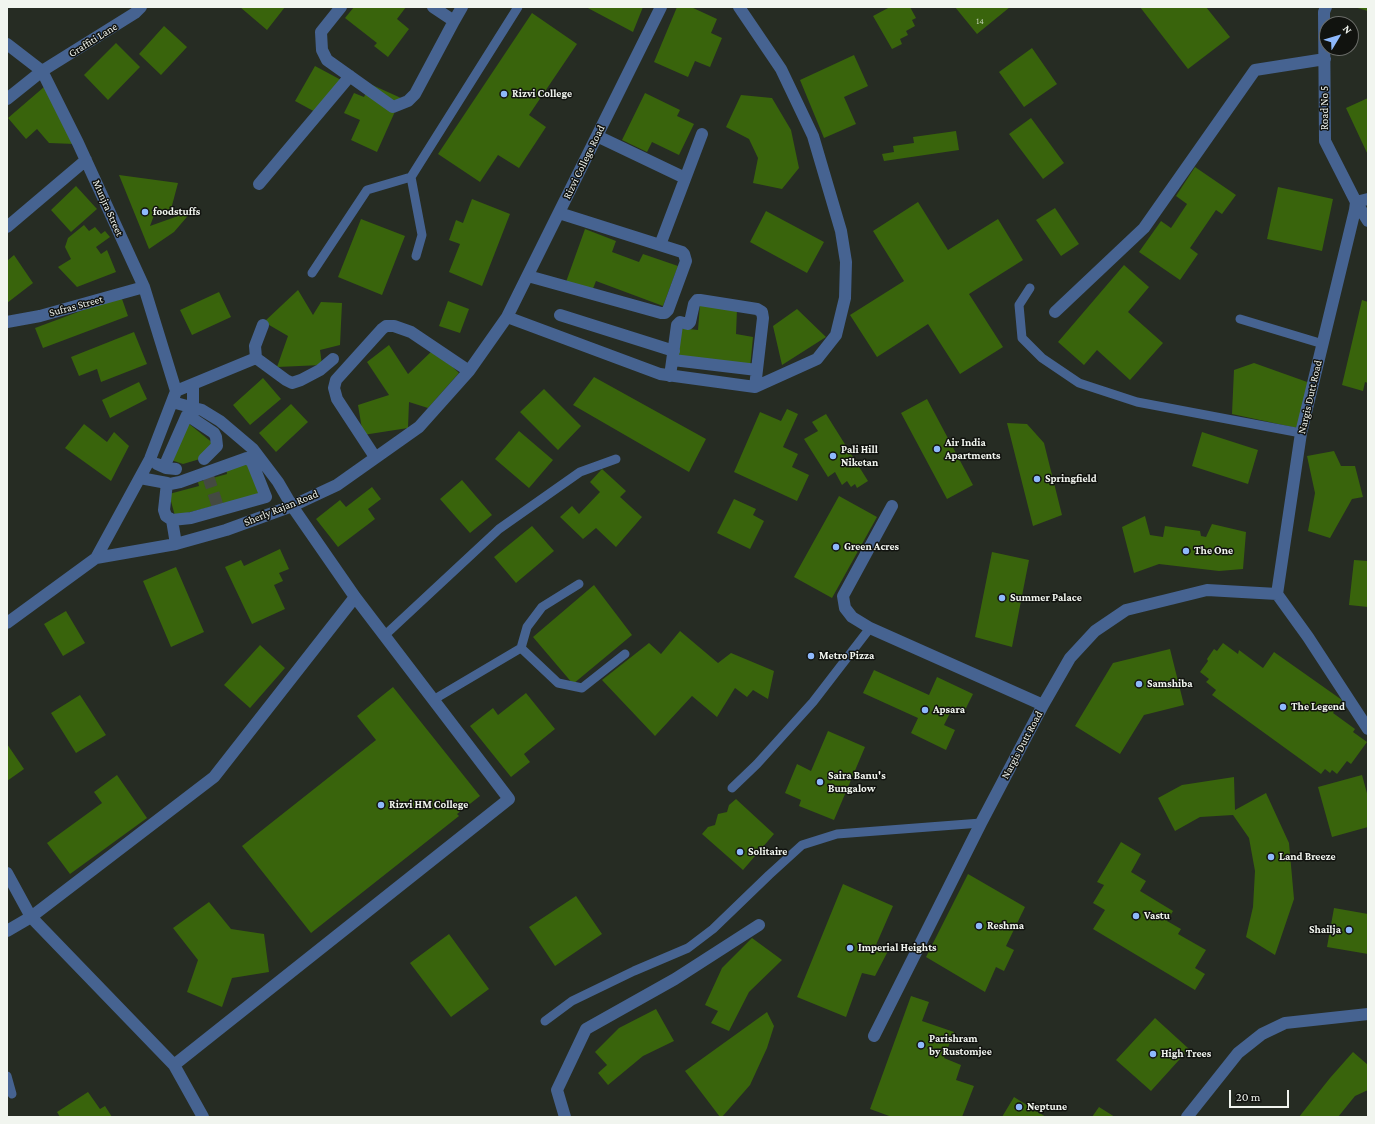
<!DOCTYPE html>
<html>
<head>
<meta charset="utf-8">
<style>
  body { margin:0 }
  #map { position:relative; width:1375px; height:1124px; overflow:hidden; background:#262c23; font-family:"Crimson Pro",serif }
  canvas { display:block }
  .frame { position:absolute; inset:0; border:8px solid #f1f5ef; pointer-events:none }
  .north { position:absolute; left:1319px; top:16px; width:40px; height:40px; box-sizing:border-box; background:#11130f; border:1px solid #6b6d69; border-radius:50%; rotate:52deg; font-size:11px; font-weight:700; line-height:16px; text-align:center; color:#f1f5ef }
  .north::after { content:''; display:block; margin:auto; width:14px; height:18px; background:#8eb9fc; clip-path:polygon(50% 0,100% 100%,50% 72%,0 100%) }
  .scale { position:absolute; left:1229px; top:1090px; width:60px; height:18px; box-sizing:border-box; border:2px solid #f1f5ef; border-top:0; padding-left:5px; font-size:12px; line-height:14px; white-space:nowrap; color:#f1f5ef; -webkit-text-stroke:3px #11130f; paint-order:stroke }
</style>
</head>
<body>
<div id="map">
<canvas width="1375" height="1124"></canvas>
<div class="frame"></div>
<div class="north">N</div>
<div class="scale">20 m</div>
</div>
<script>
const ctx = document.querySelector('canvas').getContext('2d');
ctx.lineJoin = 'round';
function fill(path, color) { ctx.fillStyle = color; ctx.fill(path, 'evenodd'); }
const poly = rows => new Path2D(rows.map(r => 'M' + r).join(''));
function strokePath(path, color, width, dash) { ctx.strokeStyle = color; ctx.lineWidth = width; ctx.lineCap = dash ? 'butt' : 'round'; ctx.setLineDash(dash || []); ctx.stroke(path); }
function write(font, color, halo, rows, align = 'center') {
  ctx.font = font + ' "Crimson Pro",serif'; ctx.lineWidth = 3; ctx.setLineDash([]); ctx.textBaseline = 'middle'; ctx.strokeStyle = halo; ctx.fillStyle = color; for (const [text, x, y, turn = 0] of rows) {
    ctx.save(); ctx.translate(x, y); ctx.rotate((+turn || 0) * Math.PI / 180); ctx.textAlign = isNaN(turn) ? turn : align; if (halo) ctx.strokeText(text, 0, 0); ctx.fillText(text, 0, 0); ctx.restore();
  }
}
const building = poly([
  [240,7,285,7,267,30],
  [354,7,406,7,397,19,409,29,388,57,374,46,377,43,345,18],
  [586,7,643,7,633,32],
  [677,7,691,7,717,19,711,33,722,38,710,67,695,61,688,77,654,62],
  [890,7,910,7,916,18,912,20,915,26,906,31,908,35,900,39,902,44,892,49,873,16],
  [955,7,1010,7,977,34],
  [1140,7,1206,7,1230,37,1188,69],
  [1354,7,1368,7,1368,11],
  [532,13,577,44,529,115,546,127,519,168,498,155,480,182,438,154],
  [164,26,187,47,161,75,139,54],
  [116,43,140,67,108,100,84,75],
  [1032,48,1057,84,1024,107,999,72],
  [854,55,868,86,844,97,856,124,824,138,800,80],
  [315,66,343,81,319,114,295,101],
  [370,84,401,98,377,152,351,140,360,120,344,113,354,93,364,97],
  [44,87,75,144,49,143,37,129,26,139,8,118],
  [645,93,680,110,677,116,694,124,679,155,652,142,647,152,622,140],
  [741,95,772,98,791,130,799,168,782,189,753,183,758,158,749,139,726,127],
  [1368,98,1368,155,1346,108],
  [1031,118,1064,163,1043,179,1009,134],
  [956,131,959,150,884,161,882,154,894,152,893,146,914,143,913,137],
  [1195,167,1236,195,1222,214,1216,210,1190,248,1198,254,1180,280,1139,252,1161,221,1171,228,1187,204,1176,196],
  [119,175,178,183,170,213,156,210,150,226,192,211,174,232,149,249],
  [76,186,97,209,71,232,51,210],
  [1278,187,1333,199,1322,251,1267,239],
  [472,199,510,214,482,286,449,272,460,244,449,240,456,220,463,223],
  [918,202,948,250,998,219,1023,260,969,294,1003,347,960,374,928,324,877,357,850,315,904,281,873,231],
  [1055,208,1079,244,1061,256,1036,220],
  [766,211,824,242,807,273,750,242],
  [361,219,405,236,382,295,338,277],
  [84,225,89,231,95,227,101,234,105,231,110,237,96,247,101,254,107,250,116,272,77,287,58,267,71,259,65,247,68,238],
  [585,229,616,241,612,252,639,262,643,254,678,266,663,306,596,281,592,291,566,282],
  [14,255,33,283,7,303,7,261],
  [1124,265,1149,287,1128,312,1163,343,1130,380,1097,350,1084,365,1058,342],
  [298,290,313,315,321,302,342,303,340,345,320,350,322,365,277,367,288,336,264,322],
  [219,292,231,317,192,335,180,310],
  [121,296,128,316,43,348,35,328],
  [1362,300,1368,302,1368,383,1365,382,1363,391,1342,385],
  [448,301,469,309,460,333,439,326],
  [700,304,737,309,736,334,753,337,750,368,676,358,679,328,698,330],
  [797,309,826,337,782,365,773,326],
  [134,332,147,364,101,382,97,369,79,376,71,357],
  [389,345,408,374,434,349,459,373,428,408,409,402,408,428,363,435,358,405,389,395,367,362],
  [1254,363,1310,383,1297,428,1232,414,1234,370],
  [594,377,706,439,689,472,573,405],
  [263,378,281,399,250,425,233,405],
  [139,382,147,399,110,418,102,400],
  [544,389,581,426,558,450,520,412],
  [927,399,973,485,947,499,901,413],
  [291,404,308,422,276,452,259,433],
  [787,409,798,414,783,447,798,454,792,467,809,475,797,501,734,472,760,412,781,421],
  [826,414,868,481,857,488,855,484,851,487,847,481,842,485,835,472,828,477,804,439,818,431,812,422],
  [188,423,214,444,200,459,183,464,171,460],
  [1007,423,1027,424,1044,443,1062,515,1033,526],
  [84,424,107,442,114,432,129,446,111,481,65,448],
  [519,431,553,460,529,488,495,459],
  [1202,432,1258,450,1248,484,1192,466],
  [1334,451,1341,466,1355,466,1363,497,1352,499,1330,538,1308,531,1315,493,1307,456],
  [248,463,260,494,175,516,169,494,199,486,198,482,227,474,226,468],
  [602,469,626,491,620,497,642,517,616,547,596,528,583,539,560,517,572,506,579,514,600,492,590,482],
  [462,480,492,515,470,533,440,499],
  [372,487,381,499,368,509,375,519,338,547,316,519,340,500,346,507],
  [839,496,877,517,832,598,794,577],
  [734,499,756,509,753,515,764,521,750,549,717,533],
  [1145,516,1150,535,1163,537,1165,526,1200,531,1201,536,1206,537,1212,524,1246,532,1243,569,1219,571,1159,564,1134,573,1122,527],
  [532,526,554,551,516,583,494,557],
  [280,549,289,569,279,573,283,581,274,585,285,609,252,624,225,567,241,560,244,566],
  [992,552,1029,560,1012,647,975,637],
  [1354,560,1368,561,1368,607,1349,605],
  [176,567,204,632,171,647,143,581],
  [594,585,632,635,573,684,533,637],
  [66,611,85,643,63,656,44,624],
  [680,631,718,663,731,653,774,671,768,699,753,690,747,697,735,688,717,717,692,696,655,736,602,680,649,643,661,654],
  [1223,643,1238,654,1239,650,1263,668,1274,652,1342,700,1333,713,1355,729,1353,732,1367,742,1351,764,1347,761,1337,774,1332,770,1330,773,1325,769,1321,774,1212,695,1216,690,1206,682,1209,679,1200,672,1208,661,1207,659,1214,649,1217,651],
  [260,645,285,668,250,708,224,685],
  [1170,649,1184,705,1144,715,1120,754,1075,726,1113,663],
  [874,670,929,695,937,677,973,694,964,712,953,707,944,725,955,730,946,750,911,733,918,718,863,693],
  [393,687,480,796,457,814,459,816,311,933,242,846,376,740,357,716],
  [526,693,555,729,524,754,530,762,511,777,470,726,493,708,498,715],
  [80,695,106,735,76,753,51,713],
  [828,731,865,747,834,820,799,806,801,800,785,793,797,764,811,771],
  [7,744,24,769,7,781],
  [117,775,147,818,70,874,47,843,102,803,94,792],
  [1362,775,1368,797,1368,827,1332,837,1318,787],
  [1234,777,1235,810,1266,793,1289,843,1294,899,1275,955,1246,937,1253,907,1255,871,1249,838,1233,815,1200,817,1175,831,1158,798,1182,785],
  [736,799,774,834,743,870,702,834,708,827,715,825,718,814,727,812,729,805],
  [1121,842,1141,854,1131,872,1146,881,1140,891,1173,911,1167,921,1181,929,1178,934,1206,950,1195,968,1205,974,1195,990,1093,929,1105,910,1093,903,1104,885,1097,882],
  [968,874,1025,907,1006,946,1014,950,1004,971,996,967,985,992,926,957],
  [843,884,893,906,876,945,888,951,875,976,862,973,846,1017,797,997],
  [576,896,602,934,555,966,529,927],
  [209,902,231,929,264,934,269,972,232,978,222,1007,187,992,198,960,173,928],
  [1334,908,1368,914,1368,954,1327,947],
  [449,934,489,989,451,1017,410,963],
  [752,938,782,960,749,992,729,1031,711,1023,718,1011,705,1005,722,968],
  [911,996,929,1002,922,1021,954,1032,944,1058,961,1065,956,1080,974,1086,962,1117,892,1117,870,1109],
  [656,1009,674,1041,643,1056,608,1085,598,1073,607,1065,595,1052,619,1028],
  [767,1012,774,1026,767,1048,750,1085,722,1117,720,1117,685,1071],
  [1155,1018,1189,1049,1151,1091,1116,1060],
  [1353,1052,1368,1065,1368,1090,1355,1096,1338,1117,1299,1117,1330,1078],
  [88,1092,100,1109,105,1106,112,1117,60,1117,57,1112],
  [1014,1097,1046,1117,1002,1117],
  [1099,1107,1115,1117,1092,1117]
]);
const streetTunnel = poly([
  [208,476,218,507]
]);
const lane = poly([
  [411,177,422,235,416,256],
  [312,273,367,190,411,177,518,7],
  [1030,288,1019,305,1022,338,1042,358,1079,383,1137,402,1301,433],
  [1240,319,1323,344],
  [384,636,499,529,580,472,616,459],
  [521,648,527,627,542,607,579,584],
  [433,700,521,648,558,683,582,688,625,654],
  [732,788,757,764,813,702,870,628],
  [545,1021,572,1001,634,971,688,948,713,929,769,875,802,845,837,834,981,823],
  [7,1076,12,1094]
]);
const street = poly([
  [341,7,321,32,322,50,327,60,393,107,408,101,415,94,454,21,462,7],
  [433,7,454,21],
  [1326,7,1324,12,1325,141,1356,202,1368,221],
  [7,44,42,71,78,143,144,287,176,391],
  [7,99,42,71,135,13,141,7],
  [597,136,685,178],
  [259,184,350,76],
  [1356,202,1355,210,1301,433,1277,594,1308,637,1368,729],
  [1356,202,1368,199],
  [7,227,86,160],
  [660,245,702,134],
  [528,276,661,313,665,313,668,310,686,261,684,254,682,252,559,213],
  [1055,312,1144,228,1255,70,1325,59],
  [560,315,674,351],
  [507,317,660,374,755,387,817,359,836,335,845,298,846,262,841,231,813,136,781,69,739,7],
  [7,322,40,316,144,287],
  [263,325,255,346,256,358,286,380,292,383,301,380,320,370,333,359],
  [673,360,757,370],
  [670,376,677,325,680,322,688,324,690,322,694,304,697,300,700,300,757,309,762,312,763,318,755,387],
  [176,391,256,358],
  [172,402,202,410,220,421,253,449,278,482,292,506,355,597,509,799,174,1065],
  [193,407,193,384],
  [375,457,337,399,334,388,336,380,382,329,386,326,394,326,411,332,469,371],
  [157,464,166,468,176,469],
  [164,467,187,415,214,433,216,437,217,446,204,459],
  [140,478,167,483,170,484,180,482,247,458,252,462,266,497,191,518,172,520,166,516,164,510,167,483],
  [892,506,843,596,845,608,852,617,870,628,1043,705],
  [172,520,176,544],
  [96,558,150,459,175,394],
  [7,623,96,558,176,544,226,530,292,506,337,485,419,427,469,371,507,317,661,7],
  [7,873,31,917,174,1065,203,1117],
  [7,931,31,917,214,777,355,597],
  [874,1036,981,823,1043,705,1070,658,1095,631,1126,610,1207,590,1277,594],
  [565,1117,557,1090,586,1029,675,979,759,925],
  [1187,1117,1238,1053,1262,1034,1285,1023,1368,1014]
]);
const markers = [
  [504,94,4,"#8eb9fc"],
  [145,212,4,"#8eb9fc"],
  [937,449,4,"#8eb9fc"],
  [833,456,4,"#8eb9fc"],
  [1037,479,4,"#8eb9fc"],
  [836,547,4,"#8eb9fc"],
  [1186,551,4,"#8eb9fc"],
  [1002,598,4,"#8eb9fc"],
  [811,656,4,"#8eb9fc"],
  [1139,684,4,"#8eb9fc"],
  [1283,707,4,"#8eb9fc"],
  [925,710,4,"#8eb9fc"],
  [820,782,4,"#8eb9fc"],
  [381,805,4,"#8eb9fc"],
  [740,852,4,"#8eb9fc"],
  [1271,857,4,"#8eb9fc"],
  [1136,916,4,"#8eb9fc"],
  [979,926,4,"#8eb9fc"],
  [1349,930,4,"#8eb9fc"],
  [850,948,4,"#8eb9fc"],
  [921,1045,4,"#8eb9fc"],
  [1153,1054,4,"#8eb9fc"],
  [1019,1107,4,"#8eb9fc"]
];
const numberNames = [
  ["14",980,21]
];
const streetNames = [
  ["Graffiti Lane",93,40,-32],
  ["Road No 5",1325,108,-90],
  ["Rizvi College Road",584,162,-64],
  ["Munjra Street",108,208,66],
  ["Sufras Street",76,306,-15],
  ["Nargis Dutt Road",1310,397,-77],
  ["Sherly Rajan Road",281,508,-22],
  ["Nargis Dutt Road",1022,745,-62]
];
const poiNames = [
  ["Rizvi College",512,94],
  ["foodstuffs",153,212],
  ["Air India",945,443],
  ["Apartments",945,456],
  ["Pali Hill",841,450],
  ["Niketan",841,463],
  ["Springfield",1045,479],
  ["Green Acres",844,547],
  ["The One",1194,551],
  ["Summer Palace",1010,598],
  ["Metro Pizza",819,656],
  ["Samshiba",1147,684],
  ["The Legend",1291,707],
  ["Apsara",933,710],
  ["Saira Banu's",828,776],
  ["Bungalow",828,789],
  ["Rizvi HM College",389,805],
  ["Solitaire",748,852],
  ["Land Breeze",1279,857],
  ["Vastu",1144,916],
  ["Reshma",987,926],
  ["Shailja",1341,930,"right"],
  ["Imperial Heights",858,948],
  ["Parishram",929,1039],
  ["by Rustomjee",929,1052],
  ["High Trees",1161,1054],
  ["Neptune",1027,1107]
];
fill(building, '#39640c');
strokePath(streetTunnel, '#444a42', 12, [12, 6]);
strokePath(lane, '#466391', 9);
strokePath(street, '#466391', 12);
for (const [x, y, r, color] of markers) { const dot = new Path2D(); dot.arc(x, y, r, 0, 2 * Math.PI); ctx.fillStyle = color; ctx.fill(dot); strokePath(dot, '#11130f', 1.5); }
write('9px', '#c3d1b6', null, numberNames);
write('11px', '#f1f5ef', '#11130f', streetNames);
write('bold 11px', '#f1f5ef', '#11130f', poiNames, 'left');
</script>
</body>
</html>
